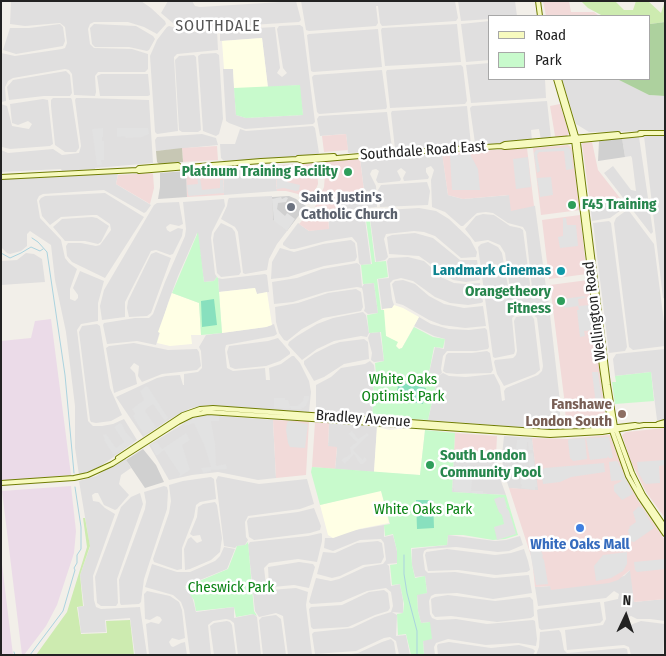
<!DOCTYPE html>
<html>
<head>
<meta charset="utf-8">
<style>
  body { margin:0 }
  #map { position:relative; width:666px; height:656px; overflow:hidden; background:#f2efe9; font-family:"Fira Sans Condensed",sans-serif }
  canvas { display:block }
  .frame { position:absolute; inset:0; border:2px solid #222; pointer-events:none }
  .legend { position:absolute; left:488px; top:15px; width:162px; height:65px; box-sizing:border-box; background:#fff; border:1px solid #a7a7a7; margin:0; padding:6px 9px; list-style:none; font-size:15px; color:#222 }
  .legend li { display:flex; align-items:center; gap:10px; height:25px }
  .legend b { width:25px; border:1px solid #a7a7a7 }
  .north { position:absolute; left:601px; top:591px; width:50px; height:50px; -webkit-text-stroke:4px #fff; paint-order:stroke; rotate:3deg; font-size:14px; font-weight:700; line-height:20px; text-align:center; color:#222 }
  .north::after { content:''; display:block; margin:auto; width:18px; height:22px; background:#222; clip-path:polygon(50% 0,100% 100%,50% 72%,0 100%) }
</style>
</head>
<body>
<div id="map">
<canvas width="666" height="656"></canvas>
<div class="frame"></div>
<ul class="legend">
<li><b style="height:6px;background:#f7fabf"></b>Road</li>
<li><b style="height:14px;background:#c8facc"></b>Park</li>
</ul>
<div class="north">N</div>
</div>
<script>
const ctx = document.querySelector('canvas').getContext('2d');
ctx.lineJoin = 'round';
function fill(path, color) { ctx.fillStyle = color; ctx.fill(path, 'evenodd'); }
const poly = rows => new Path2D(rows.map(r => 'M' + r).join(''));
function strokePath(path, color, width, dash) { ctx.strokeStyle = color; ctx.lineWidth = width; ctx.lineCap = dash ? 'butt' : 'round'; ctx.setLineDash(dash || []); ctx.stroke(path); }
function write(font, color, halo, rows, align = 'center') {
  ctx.font = font + ' "Fira Sans Condensed",sans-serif'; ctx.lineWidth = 5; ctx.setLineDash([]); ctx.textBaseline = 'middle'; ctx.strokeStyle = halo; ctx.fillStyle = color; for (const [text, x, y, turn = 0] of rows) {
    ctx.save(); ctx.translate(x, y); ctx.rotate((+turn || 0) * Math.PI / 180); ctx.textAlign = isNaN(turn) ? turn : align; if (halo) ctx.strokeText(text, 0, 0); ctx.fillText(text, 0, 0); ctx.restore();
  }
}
const residential = poly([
  [11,1,141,1,151,8,165,21,166,24,157,34,144,27,128,22,94,22,90,24,88,29,90,44,94,48,132,49,148,54,148,69,145,72,98,72,95,76,96,92,95,96,74,95,72,74,69,70,65,69,13,78,8,81,5,87,6,101,1,102,1,53,15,56,62,49,65,48,67,43,65,27,60,23,25,26,10,24],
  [168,1,192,1,195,6,200,7,296,1,301,20,299,22,187,29,174,24,161,13],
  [301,1,455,1,458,18,456,21,382,26,380,23,378,6,376,6,378,23,376,26,309,31,306,30],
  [458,1,515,1,517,16,490,16,490,19,461,21],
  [490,21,490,60,466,62,461,24],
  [60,24,63,27,65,41,63,46,16,54,3,50,10,28,29,28],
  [94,24,136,26,153,36,155,39,149,50,147,51,129,47,95,47,92,44,90,28],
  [457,24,461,62,385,66,381,30,382,28],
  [169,26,190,32,217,31,218,50,177,54,174,57,178,131,157,134,155,132,150,56,157,40,167,27],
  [279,26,300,25,303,27,315,122,313,124,245,129,229,123,226,121,223,69,233,69,236,115,246,118,303,115,299,85,268,88,262,38,220,41,220,32,222,30,275,27,280,68,277,73,282,77,287,73,283,68,277,29],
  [378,29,382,67,313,72,311,71,307,35,309,34],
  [216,53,219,55,223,119,219,134,216,136,203,131,198,56,201,54],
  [194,55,196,57,201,130,198,132,182,132,179,130,175,60,179,56],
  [490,63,490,79,545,79,546,98,471,103,466,65],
  [461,65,463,67,467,101,465,104,390,108,386,72,387,70],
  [382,70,387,107,386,109,319,114,317,112,312,77,314,75],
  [66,71,70,75,72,93,70,96,44,96,9,100,7,87,13,80],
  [101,74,148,74,150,95,148,96,100,96,97,76],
  [562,79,617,79,649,95,665,96,665,131,589,132,576,124],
  [53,98,71,98,72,100,79,146,79,148,76,152,65,152,55,145,51,106,51,100],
  [86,98,149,100,153,163,95,168,95,169,62,171,61,169,1,172,1,150,8,153,53,149,62,155,79,153,81,146,75,100,76,98],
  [43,99,48,100,53,144,50,146,10,149,2,147,1,104,7,106,12,126,29,129,32,124,28,121,18,125,12,123,10,104],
  [547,101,551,138,541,140,539,129,531,130,532,141,476,145,475,143,470,108,472,106],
  [467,106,471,145,398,150,395,149,391,113,392,111],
  [387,112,392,148,391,151,348,153,346,134,320,136,317,119,319,116],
  [313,126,315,128,319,153,316,156,224,161,221,158,220,144,235,144,240,129,246,131],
  [202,134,216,138,218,145,156,151,155,140,157,137],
  [665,134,665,299,663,298,644,136],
  [639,137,653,232,651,234,604,173,613,166,631,190,636,191,632,158,631,156,625,157,622,138],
  [442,152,448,195,463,199,510,195,535,206,546,287,532,288,526,232,523,227,508,223,493,213,486,212,477,213,463,226,461,226,445,212,432,207,431,180,434,170,431,166,426,168,426,172,429,177,428,179,404,181,403,178,406,172,401,168,397,171,401,179,400,181,382,183,378,183,376,180,379,171,376,169,372,170,370,174,376,186,377,207,336,211,336,200,365,199,360,158],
  [275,165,277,191,224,195,223,168],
  [97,174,118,174,116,184,151,205,146,212,144,213,104,190,43,194,39,196,37,200,40,218,61,240,65,258,69,263,77,269,70,289,70,299,75,301,78,298,78,295,73,288,80,271,104,281,98,303,98,321,81,324,77,330,88,421,93,426,102,426,113,424,124,419,137,440,98,468,79,475,75,448,75,406,66,332,55,280,51,245,30,231,27,234,27,246,21,251,10,254,7,253,1,247,1,179],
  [427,182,430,191,428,205,380,207,378,190,381,185],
  [105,193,144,217,105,278,72,262,67,256,66,246,68,243,81,243,96,246,100,245,111,230,110,224,97,215,92,215,61,217,50,225,42,216,39,201,41,198,45,196],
  [272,196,273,220,287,231,277,244,269,259,267,270,245,274,243,273,238,232,235,227,221,219,227,206,228,200,229,198],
  [620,198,625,204,624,208,610,218,592,221,590,202],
  [224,199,225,206,212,232,211,238,215,274,217,277,214,281,204,282,197,233,178,276,168,303,156,345,137,341,107,344,103,325,104,323,135,318,149,318,153,314,165,282,185,236,186,229,183,202],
  [179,202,183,224,179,226,170,224,166,227,167,230,170,232,178,228,183,229,182,236,173,254,170,255,156,250,151,251,125,302,125,317,102,320,100,306,104,290,154,205,157,203],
  [419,208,436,211,449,219,470,239,477,252,476,257,461,258,435,236,424,232,414,231,386,234,384,239,388,257,385,260,376,262,369,211],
  [627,210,629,211,654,244,665,330,665,346,633,350,629,347,614,223,616,218],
  [364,212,371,264,361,265,359,263,357,243,352,237,326,241,295,249,290,249,283,245,283,243,298,223,309,231,329,228,328,214],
  [483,214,494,215,510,226,520,228,523,230,530,284,528,289,514,291,510,289,505,253,500,245,488,240,475,242,465,229,476,216],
  [92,217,97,218,109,226,101,242,98,244,85,241,65,241,53,227,62,219],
  [609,221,611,223,627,347,625,351,609,353,593,223],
  [221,223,232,228,235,232,241,272,239,275,221,277,217,273,213,240,214,233],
  [415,233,433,238,460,260,477,260,480,280,466,282,453,280,419,256,389,254,387,237,392,235],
  [351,240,355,243,357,257,355,261,324,266,288,277,271,279,272,262,280,248,294,252,323,244],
  [488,242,498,247,502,253,509,292,515,294,527,292,531,289,547,288,560,402,560,430,428,420,438,376,443,373,449,376,466,377,494,374,500,386,502,401,505,400,504,391,506,388,538,375,542,371,543,366,537,318,531,313,517,314,512,318,515,351,514,354,495,358,493,357,478,247,481,244],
  [156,252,171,258,151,313,147,316,129,317,127,308,128,301,151,254],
  [26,253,34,254,42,259,45,282,1,285,1,261,17,260],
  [408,257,424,261,443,278,454,283,466,284,480,283,483,302,481,303,468,305,450,303,435,297,413,281,401,278,393,280,390,283,392,299,394,305,392,308,382,309,378,279,389,278,387,261,389,258],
  [357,263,360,265,362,287,364,284,374,283,378,313,368,314,364,311,365,308,363,292,362,288,357,287,325,292,293,302,274,304,272,282,297,278,322,269],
  [265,274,267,275,269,292,257,294,255,288,219,292,218,278,222,279],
  [403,280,415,284,429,296,444,304,464,308,483,306,486,326,465,328,442,325,429,320,403,305,396,303,392,284,395,281],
  [356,289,361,292,363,307,361,311,323,318,302,329,287,341,284,340,279,333,276,322,275,307,298,303,328,293],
  [363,312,366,315,369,333,367,337,361,336,334,341,317,349,302,360,288,345,289,342,297,336,317,324,333,318],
  [528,315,532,316,534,319,540,370,535,374,504,386,497,374,494,362,495,360,513,358,516,355,517,351,514,321,516,317],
  [419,317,431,324,449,329,469,330,485,328,487,330,489,347,488,349,476,351,447,351,443,356,441,369,442,373,439,375,429,373,435,347,444,349,445,339,434,336,414,326],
  [97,324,100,326,110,388,122,415,111,421,96,423,91,422,90,420,79,332,82,326],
  [274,324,277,334,274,336,226,345,225,349,227,368,233,371,265,368,266,380,270,380,269,368,281,364,292,356,294,356,300,363,309,381,311,392,309,412,208,405,191,408,170,419,143,437,116,397,157,378,166,376,180,375,183,385,184,385,184,374,198,372,202,368,201,351,199,347,206,335,266,327],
  [380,332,384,361,374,362,371,360,372,353,368,338,370,333],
  [278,338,290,352,290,354,280,361,266,366,235,369,230,367,227,352,229,346,268,341],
  [364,339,368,342,369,359,344,364,324,377,314,381,304,364,304,361,315,353,331,345,340,342],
  [134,343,168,350,197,349,199,352,201,366,197,370,162,374,142,382,138,376,139,366,134,363,130,368,135,373,137,384,114,393,106,348,109,346],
  [665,349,665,420,657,420,651,372,615,376,613,359,616,354],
  [487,351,490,353,493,370,491,373,457,374,446,373,443,371,446,355,448,353,472,353],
  [370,361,374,365,375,374,370,375,372,375,374,393,372,416,316,412,316,385,331,377,341,368,365,364],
  [207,415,273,420,276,478,258,480,218,472,192,475,169,480,149,445,191,419],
  [329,423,377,427,374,472,335,469,337,448,328,447],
  [504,436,532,438,539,491,509,488,503,470,502,456],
  [454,452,496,455,498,473,506,495,452,492],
  [125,458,131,468,121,475,119,484,129,495,117,509,115,510,104,505,98,493,95,493,92,495,93,501,99,502,105,508,115,514,93,576,94,600,96,607,101,609,140,607,147,655,135,655,130,618,105,620,106,632,81,633,78,607,84,606,80,575,90,547,79,481,96,476],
  [218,476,259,484,307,479,314,504,300,509,248,516,245,522,246,537,248,540,245,545,237,546,235,548,224,546,216,480],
  [211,477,214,479,216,498,216,499,200,502,196,505,194,517,182,548,182,569,177,570,154,562,153,559,169,513,171,501,169,485,183,481],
  [164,486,167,487,168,491,167,509,144,579,141,602,139,604,121,605,120,603,119,580,145,509,146,502,144,492],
  [140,493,143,504,117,579,118,603,116,606,101,606,97,603,95,577,121,507,131,497],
  [215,502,217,505,222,538,220,552,211,560,190,569,185,570,184,549,188,539,191,537,197,543,202,541,200,535,193,536,190,534,197,517,198,507,203,504],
  [314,508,321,526,320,530,310,533,254,540,249,537,247,521,249,518,298,512],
  [384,525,384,537,393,535,397,551,397,563,387,564,389,566,391,586,400,584,403,600,403,613,392,612,397,615,396,636,406,635,410,655,399,655,396,641,390,637,384,638,356,651,315,654,312,634,314,632,352,628,375,617,391,612,393,606,391,592,386,588,367,591,341,602,311,604,309,602,316,578,331,581,339,579,365,567,383,564,386,560,384,543,381,539,360,540,333,551,324,548,325,538,333,538,350,531],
  [321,533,322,534,322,541,317,562,298,559,269,563,264,568,266,585,270,590,296,588,308,592,306,605,312,655,288,655,283,616,276,613,259,617,255,611,248,545,250,542,308,536],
  [448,535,495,541,506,540,520,536,523,545,509,551,498,552,456,547,427,549,424,551,423,555,425,570,428,573,455,572,494,578,529,575,532,593,493,599,457,593,435,594,431,596,429,601,430,614,432,618,437,620,456,619,487,624,533,620,535,621,537,639,536,646,518,643,486,645,448,639,436,643,434,647,435,655,424,655,423,640,430,622,421,623,418,611,417,594,427,593,425,576,415,577,412,565,412,549,447,545],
  [378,541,382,543,384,557,381,563,363,565,340,576,332,578,317,574,323,552,335,553,357,543],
  [224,547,235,549,227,569,185,586,185,588,192,596,196,612,234,607,234,618,254,614,257,617,261,655,238,655,234,623,230,620,226,619,213,621,208,625,211,655,190,655,184,610,181,602,173,595,145,587,152,564,177,572,190,572,215,561,220,556],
  [447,549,495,555,511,553,524,549,528,561,530,570,527,572,496,575,458,570,428,571,425,555,426,552],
  [299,562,313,564,315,567,309,588,294,585,273,587,269,586,268,567],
  [631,569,634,602,665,599,665,621,650,619,637,619,631,616,628,617,627,622,630,625,641,621,665,624,663,655,631,655,629,647,624,645,567,650,565,630,603,625,606,619,604,602,618,599,619,594,614,591,606,598,538,606,535,587,551,586,551,589,624,576],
  [384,590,388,593,390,608,388,611,375,615,348,627,313,629,311,627,309,609,311,607,342,605,369,592],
  [147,591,170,596,179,602,182,610,185,638,179,640,172,638,169,642,171,646,173,647,181,643,185,642,187,655,149,655,146,624,151,622,159,624,162,620,160,617,157,616,150,620,145,619,144,594],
  [448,595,495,601,530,597,533,600,534,616,531,618,497,622,451,616,435,617,432,613,431,599,435,597],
  [600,602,603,620,600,623,541,630,539,628,537,610,539,609],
  [276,615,281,619,286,655,263,655,259,620,262,617],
  [227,621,230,622,232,625,236,655,214,655,210,626,214,623],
  [559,630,561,633,564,650,567,653,624,648,627,649,628,655,536,655,539,647,540,632],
  [391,639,394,642,396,655,345,655,358,653,382,642],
  [449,642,491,648,519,645,533,649,535,651,533,655,438,655,437,646,438,644]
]);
const commercial = poly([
  [543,1,569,1,571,12,594,12,599,16,546,16],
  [560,104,569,133,567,136,557,138,555,136,550,106],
  [346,134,348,150,324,152,322,136],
  [592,142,598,170,620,198,590,202,582,143],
  [568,145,572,148,580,210,541,215,533,148],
  [217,146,218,160,183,162,182,148],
  [527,148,534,206,511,211,509,195,463,199,448,195,442,153],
  [360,159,365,199,336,200,336,210,324,210,315,207,324,187,326,161],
  [317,163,318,184,314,194,309,202,298,194,286,191,277,191,275,165],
  [223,168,224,195,187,197,186,171],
  [152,173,153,174,154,188,150,204,116,184,118,175],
  [311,211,320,215,328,215,329,229,309,231,299,224],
  [580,215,587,274,549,279,542,220],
  [588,280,606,421,605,423,584,425,583,427,566,428,565,405,550,285],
  [273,420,309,421,306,475,276,478],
  [315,422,329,423,328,446,337,447,335,469,312,467],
  [665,428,665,518,646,492,631,462,622,435,626,432],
  [455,433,497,436,496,455,454,452],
  [610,435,627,479,639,502,665,540,665,599,634,602,630,570,618,580,609,583,551,590,550,586,535,587,532,559,509,488,538,490,532,438,567,439]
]);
const industrial = poly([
  [51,319,71,475,1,481,1,341,31,338,35,321],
  [71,486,76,531,74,553,57,605,46,626,24,655,22,655,2,491],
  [1,556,13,655,1,655]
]);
const education = poly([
  [262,38,268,88,234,88,233,69,224,69,222,41],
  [255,288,257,294,267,292,272,325,266,327,222,333,219,292],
  [172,293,199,303,201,335,191,335,192,344,170,346,157,343,160,333,158,332],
  [394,305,403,308,419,317,402,348,399,349,396,346,397,342,386,336,384,325,383,309,392,308],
  [377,427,390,430,408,428,425,430,420,475,374,472],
  [381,490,389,523,359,529,333,538,328,535,320,505]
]);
const religious = poly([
  [622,138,625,157,598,161,599,141],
  [186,171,187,197,158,199,160,187,160,173],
  [289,196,296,199,306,206,287,231,273,220,272,197],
  [143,449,156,465,164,482,145,488,126,460]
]);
const construction = poly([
  [182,148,183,162,159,164,157,162,156,151]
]);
const grass = poly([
  [581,1,615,1,624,10,633,10,636,1,648,1,661,13,665,1,665,22,650,24,650,16,603,16,588,8],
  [83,518,85,518,90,546,80,575,83,606,77,607,81,634,107,633,106,621,130,620,134,655,36,655,67,612,87,547]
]);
const forest = poly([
  [665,22,665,96,649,95,617,79,650,79,650,24]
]);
const park = poly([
  [300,85,303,115,246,118,236,115,234,88],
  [365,213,369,213,375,262,386,261,388,277,377,279,381,310,384,310,386,336,398,342,396,346,399,349,402,348,414,327,433,337,445,339,443,348,434,347,429,373,438,375,428,420,372,416,374,393,372,375,376,374,375,363,384,361,381,332,369,333,367,315,378,313,374,283,363,284,361,265,372,264],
  [198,232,204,282,214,281,217,277,218,278,222,333,201,335,199,303,172,293],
  [651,372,654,401,615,404,612,382,616,382,615,376],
  [425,430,455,433,452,492,506,495,518,535,505,539,493,540,463,535,448,535,447,545,411,548,412,565,415,578,425,576,427,593,417,595,418,611,421,623,430,622,432,639,423,641,424,655,411,655,406,634,398,635,397,614,403,613,404,604,400,584,392,585,390,565,397,564,397,551,393,534,385,536,384,525,390,524,381,491,320,505,311,472,312,467,420,475],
  [248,542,254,611,257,616,253,614,236,617,234,607,196,611,194,600,185,587,228,569,237,546,245,545]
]);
const pitch = poly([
  [214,299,217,325,202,327,201,301],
  [399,382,426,388,423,404,395,399],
  [416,500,433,500,434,528,417,529]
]);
const parking = poly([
  [103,128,103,137,102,137,102,141,104,141,104,160,101,160,102,165,97,165,92,129],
  [117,128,148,128,149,134,142,137,126,138,125,136,117,137],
  [568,147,571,150,573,169,566,170,564,151,539,152,537,155,540,171,537,173,534,153,536,150],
  [470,154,478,169,480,190,452,190,450,155],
  [528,157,531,187,516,189,513,159],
  [278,165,288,166,286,169,287,182,300,185,299,190,296,191,284,188,277,189,276,167],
  [218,169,218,174,211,174,210,175,203,176,200,178,202,190,220,188,220,180,223,180,224,193,189,196,188,194,187,185,198,184,197,175,187,176,187,172],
  [551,177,553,195,540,197,537,178],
  [281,197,282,199,286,197,288,198,286,202,278,203,277,209,285,216,287,213,295,219,287,231,274,221,272,199],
  [563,218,566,218,567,225,576,225,578,246,560,248,558,237,563,236],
  [585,296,585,298,578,299,579,306,590,305,593,330,584,331,585,336,580,337,577,310,579,310,578,306,564,308,563,299],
  [592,372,598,372,603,409,596,409,596,407,594,409,587,410,586,404,594,403,596,405],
  [146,386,148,387,168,418,165,421,153,404,146,409,145,411,156,427,144,435,133,416,135,414,132,409,144,400,140,391],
  [304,396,309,396,309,399,306,406,303,408,301,407,302,409,291,409,291,407,289,409,274,408,274,398,285,398,285,400,288,400,290,406,297,406,303,401],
  [209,416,219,416,219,421,211,421,215,443,216,466,226,464,227,469,211,470,211,471,203,473,201,468,211,467,205,447,194,423,185,426,184,423,195,418],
  [289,421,308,424,305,448,290,447,288,443,286,430,287,423],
  [120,423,122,424,125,431,133,440,133,443,115,454,113,454,104,440,105,439,103,435,106,434,116,448,124,442,114,427],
  [352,431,358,439,367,433,369,435,353,450,362,459,362,460,365,457,367,460,363,464,360,464,354,454,345,464,341,460,351,454,350,447,357,442,348,434],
  [186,433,190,440,182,445,190,470,179,477,180,474,164,450,158,455,156,455,151,445,157,442,162,449],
  [609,437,613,458,609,458,608,456,607,458,590,460,586,438],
  [520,438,530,439,532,441,533,450,529,450,528,442,526,442,527,442,526,462,515,460,517,440,520,440],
  [585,438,587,459,573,461,570,458,568,441,569,439],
  [533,453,535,470,534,470,534,473,536,473,537,487,535,487,535,490,521,488,522,485,521,484,520,476,532,474,532,470,530,470,528,454],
  [665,460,665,465,659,466,660,483,645,484,638,472,637,462],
  [616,461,618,462,633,494,622,500,614,491,614,485,620,482,622,480,611,481,609,462],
  [604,463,605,472,571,477,560,482,543,484,541,471,545,468],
  [454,478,472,479,471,491,483,491,483,494,454,491,454,489,453,488],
  [500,497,501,498,504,497,507,507,506,507,509,511,516,534,497,540,494,527,504,524,502,515,499,512,494,499],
  [639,506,640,508,642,507,654,528,634,542,630,541,628,530,630,528,629,527,636,522,633,512],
  [538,546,540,547,543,556,542,557,544,560,548,584,536,585,530,551,531,548],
  [627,552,627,564,623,571,611,578,596,581,594,566,603,555],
  [665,559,665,569,637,572,635,570,634,562]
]);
const stream = poly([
  [32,238,38,242,47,252,65,375,74,473],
  [1,253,10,258,21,253,31,247,40,251,43,249],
  [404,555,404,574,407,593,417,631,417,655],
  [14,652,15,655],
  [30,655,63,611,75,570,74,568,77,563,77,555,81,549,81,527,75,487]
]);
const secondary = poly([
  [538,1,540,16],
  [556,79,574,140,602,367,611,428,628,476,640,497,665,534],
  [559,79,578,143,608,385,615,427,632,473,643,495,665,527],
  [640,133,665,133],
  [501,146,505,144,618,134],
  [297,159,298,158,334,156],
  [137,170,139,168,178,165,180,167],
  [1,177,137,170,139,171,261,161,297,159,303,161,394,153,501,146,505,147,530,145,642,134],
  [658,424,665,422],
  [118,458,183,415,200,409,213,408,550,432,584,431,635,425,639,426],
  [1,483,74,478,88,475,112,464,178,422,192,415,208,412,550,435,602,432,644,425,665,425]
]);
const markers = [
  [348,172,5,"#2e9e5b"],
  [572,205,5,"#2e9e5b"],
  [291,207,5,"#6b7280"],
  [561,271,5,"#0f9aa8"],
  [561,301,5,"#2e9e5b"],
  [622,414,5,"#8d6e63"],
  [430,465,5,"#2e9e5b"],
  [580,528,5,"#3f7fe0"]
];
const streetNames = [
  ["Southdale Road East",423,151,-4],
  ["Wellington Road",595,311,-97],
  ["Bradley Avenue",363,419,4]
];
const leisureNames = [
  ["Platinum Training Facility",338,172],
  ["F45 Training",582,205,"left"],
  ["Orangetheory",551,292],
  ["Fitness",551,309],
  ["South London",440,456,"left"],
  ["Community Pool",440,473,"left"]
];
const worshipNames = [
  ["Saint Justin's",301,198],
  ["Catholic Church",301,215]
];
const cultureNames = [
  ["Landmark Cinemas",551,271]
];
const parkNames = [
  ["White Oaks",403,380],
  ["Optimist Park",403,397],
  ["White Oaks Park",423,510],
  ["Cheswick Park",231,588]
];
const educationNames = [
  ["Fanshawe",612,405],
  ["London South",612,422]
];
const shopNames = [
  ["White Oaks Mall",580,545]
];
const neighbourhoodNames = [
  ["SOUTHDALE",218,27]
];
fill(residential, '#e0dfdf');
fill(commercial, '#f2dad9');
fill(industrial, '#ebdbe8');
fill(education, '#ffffe5');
fill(religious, '#d0d0d0');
fill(construction, '#c7c7b4');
fill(grass, '#cdebb0');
fill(forest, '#add19e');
fill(park, '#c8facc');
fill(pitch, '#88e0be');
fill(parking, '#e2e2e2');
strokePath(stream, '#aad3df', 1);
strokePath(secondary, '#707d05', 6);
strokePath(secondary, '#f7fabf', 4);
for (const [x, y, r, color] of markers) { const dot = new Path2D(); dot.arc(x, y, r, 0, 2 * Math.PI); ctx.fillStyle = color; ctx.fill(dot); strokePath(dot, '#fff', 2); }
write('15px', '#222', '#fff', streetNames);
write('bold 15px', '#27864d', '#fff', leisureNames, 'right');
write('bold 15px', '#5b616d', '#fff', worshipNames, 'left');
write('bold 15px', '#0d838f', '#fff', cultureNames, 'right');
write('15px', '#0c8416', '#fff', parkNames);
write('bold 15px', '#785e54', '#fff', educationNames, 'right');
write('bold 15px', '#366cbe', '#fff', shopNames);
ctx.letterSpacing = '1px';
write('16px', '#555', '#fff', neighbourhoodNames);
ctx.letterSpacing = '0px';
</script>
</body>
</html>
